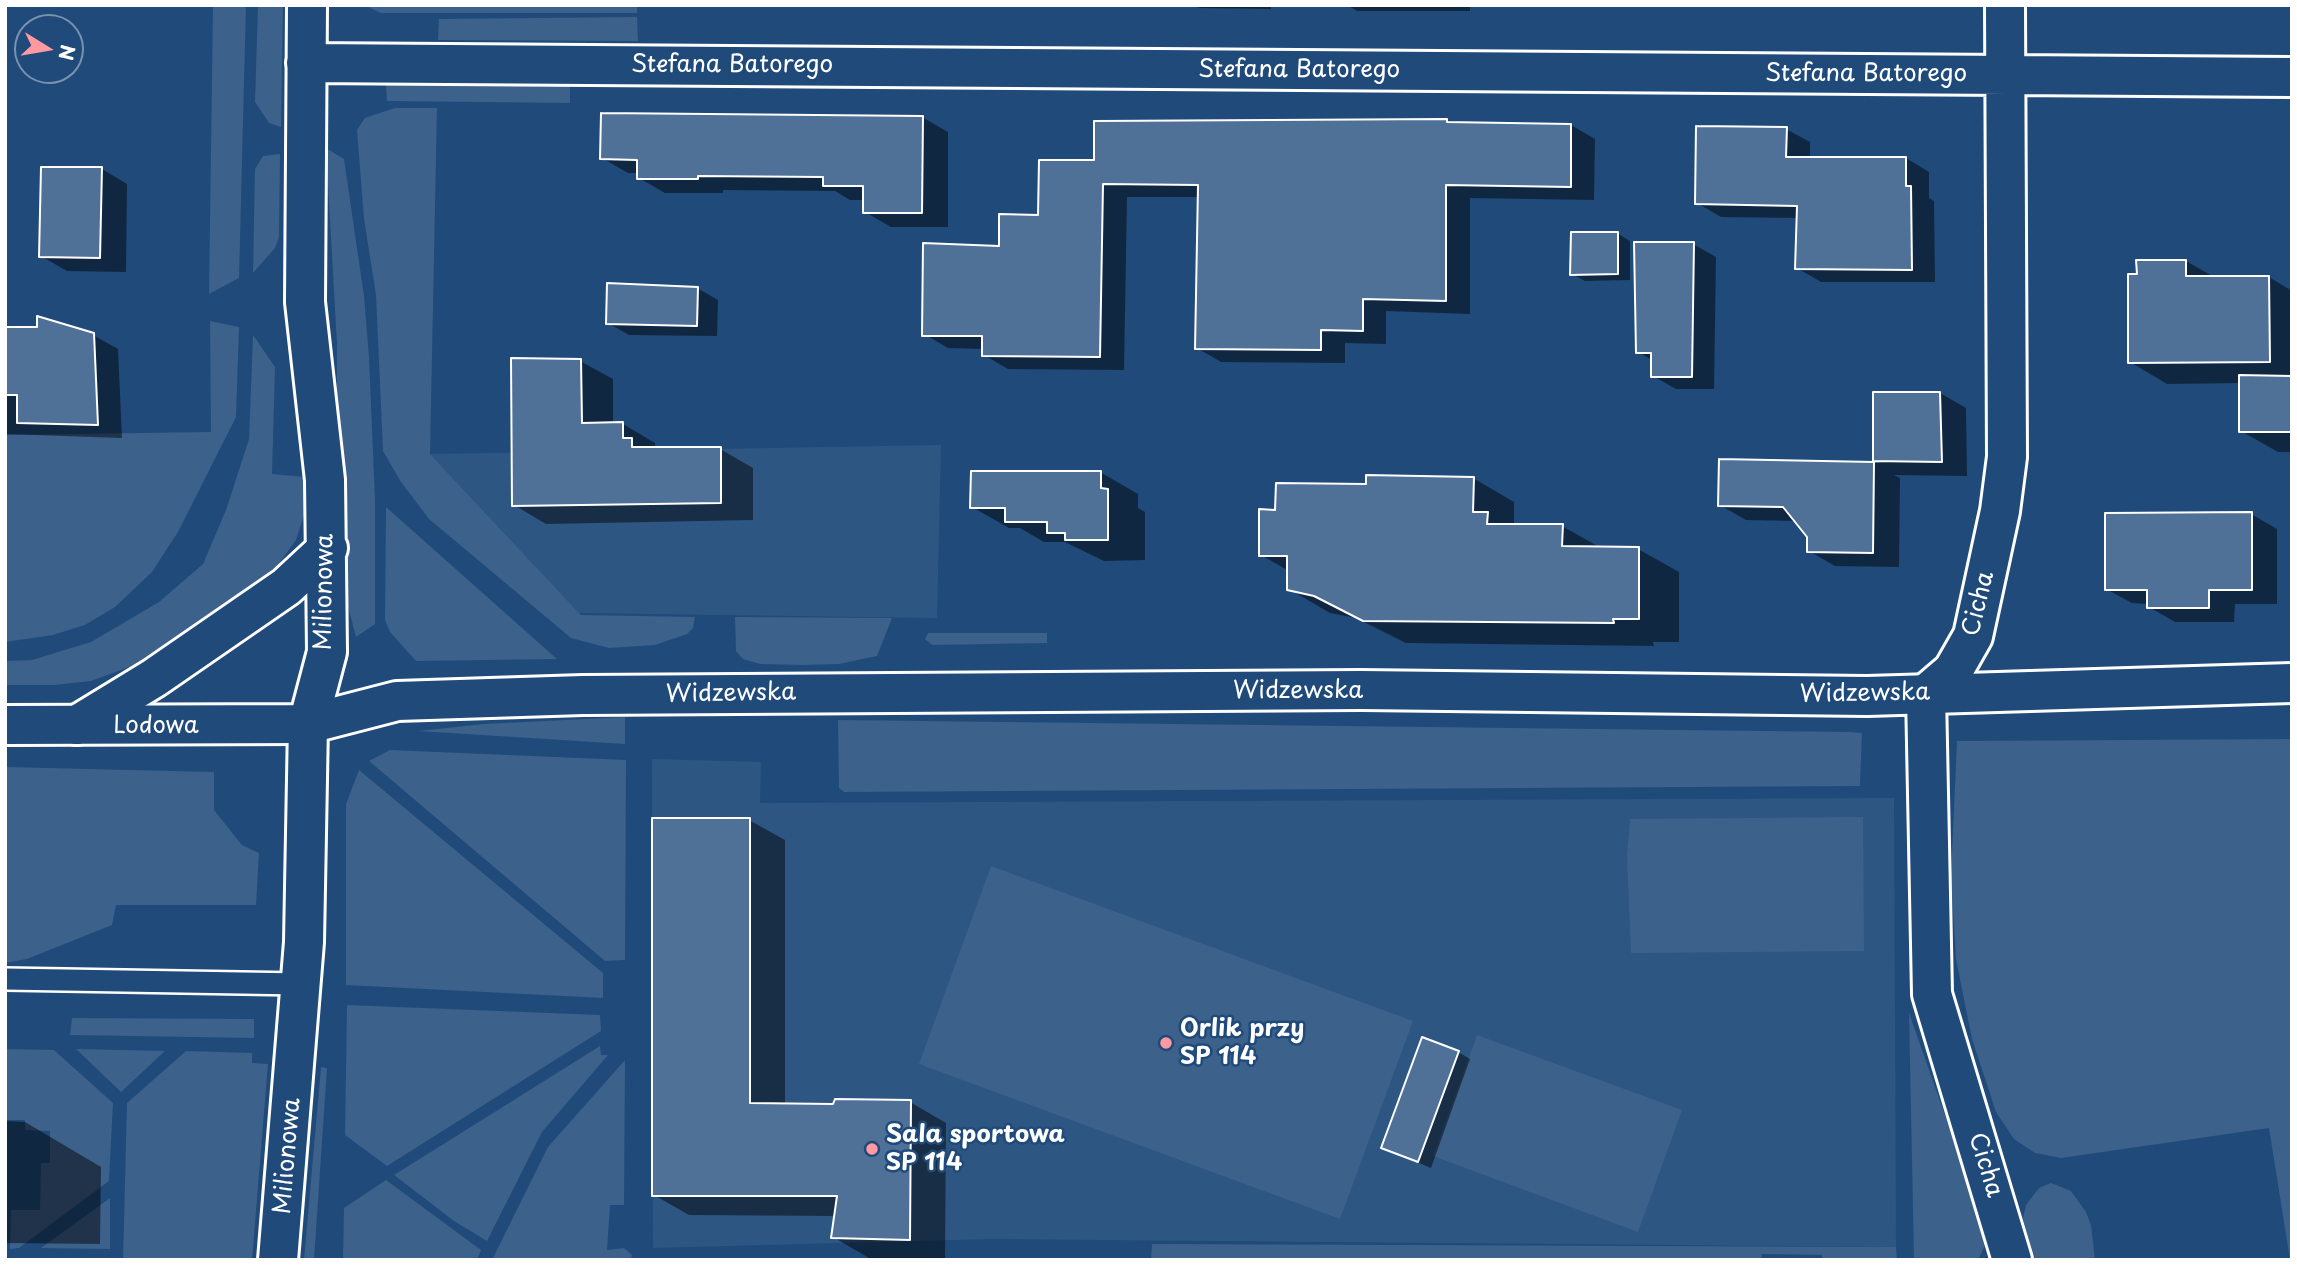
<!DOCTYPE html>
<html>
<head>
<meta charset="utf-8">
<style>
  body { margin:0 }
  #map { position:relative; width:2297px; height:1265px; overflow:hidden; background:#1f4a7a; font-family:"Playpen Sans",sans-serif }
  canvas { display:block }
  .frame { position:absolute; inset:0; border:7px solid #fff; pointer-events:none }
  .north { position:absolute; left:14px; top:14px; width:70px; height:70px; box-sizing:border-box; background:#1f4a7a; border:2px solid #7992af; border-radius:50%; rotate:101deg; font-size:19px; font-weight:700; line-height:28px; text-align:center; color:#fff }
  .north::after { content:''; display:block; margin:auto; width:24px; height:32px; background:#ff9aa2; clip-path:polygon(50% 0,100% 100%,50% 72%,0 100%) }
</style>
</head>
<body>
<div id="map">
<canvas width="2297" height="1265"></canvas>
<div class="frame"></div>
<div class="north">N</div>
</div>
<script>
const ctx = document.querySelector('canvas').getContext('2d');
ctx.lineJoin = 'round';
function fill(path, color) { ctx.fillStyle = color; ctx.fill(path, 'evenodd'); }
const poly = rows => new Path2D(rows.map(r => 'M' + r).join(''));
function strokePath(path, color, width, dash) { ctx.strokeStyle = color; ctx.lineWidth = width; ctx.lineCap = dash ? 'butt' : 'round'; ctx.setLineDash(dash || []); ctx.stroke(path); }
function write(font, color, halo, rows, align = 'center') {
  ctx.font = font + ' "Playpen Sans",sans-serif'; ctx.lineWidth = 5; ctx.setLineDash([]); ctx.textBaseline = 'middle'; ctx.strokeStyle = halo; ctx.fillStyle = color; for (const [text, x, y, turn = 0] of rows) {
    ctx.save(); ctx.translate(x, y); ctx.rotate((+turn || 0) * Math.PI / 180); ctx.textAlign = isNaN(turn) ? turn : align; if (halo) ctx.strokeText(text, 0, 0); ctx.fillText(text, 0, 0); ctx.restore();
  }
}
const built = poly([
  [941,445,937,618,579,613,430,454],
  [652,759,761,762,760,803,1894,798,1896,1247,991,1239,653,1248]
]);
const green = poly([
  [213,5,246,5,239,278,209,294],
  [258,5,283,5,281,127,269,123,255,102],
  [364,5,637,5,637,13,381,13],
  [637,17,638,41,438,40,439,19],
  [386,84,570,86,570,103,387,101],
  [395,108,437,108,430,454,581,615,695,617,693,628,687,634,655,645,609,648,571,638,429,519,401,482,383,451,376,295,364,219,357,130,365,118],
  [326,148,344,159,364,296,369,357,375,500,375,624,356,637,345,595,337,436,337,344],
  [280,154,279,237,275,248,253,273,255,169,263,156],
  [210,321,239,327,236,417,178,532,152,572,115,607,85,625,53,635,5,642,5,435,211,432],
  [253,335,275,367,272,474,305,477,306,509,296,540,278,565,244,593,132,666,91,681,54,685,5,685,5,661,32,660,91,642,159,602,203,564,226,510,249,439],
  [386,507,557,659,416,661,390,632,385,620],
  [735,617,892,618,877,656,839,664,803,665,760,664,743,659,736,651],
  [928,633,1047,633,1047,643,932,645,925,639],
  [625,717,625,744,418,731,484,724],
  [838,720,1850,732,1862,733,1860,786,844,792,839,788],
  [2292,739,2292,1260,2290,1260,2269,1128,2061,1158,2035,1153,2014,1139,1996,1112,1972,1039,1956,959,1951,876,1957,741],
  [390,750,626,760,625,960,605,961,369,761],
  [5,767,214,772,214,810,242,845,259,853,256,905,116,905,112,925,27,959,5,963],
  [359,770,603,973,603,998,346,985,346,804],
  [1863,817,1864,951,1631,953,1627,857,1630,819],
  [991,866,1413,1021,1340,1219,919,1064],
  [347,1005,600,1015,601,1031,387,1166,345,1135],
  [1909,1013,1971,1189,1985,1245,1978,1260,1914,1260],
  [72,1018,254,1019,254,1038,70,1035],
  [1477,1035,1682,1110,1638,1232,1433,1156],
  [600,1046,601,1055,608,1055,542,1132,487,1241,454,1221,394,1175],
  [5,1049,54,1050,113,1103,109,1181,19,1248,10,1249,11,1210,40,1210,41,1163,50,1163,50,1131,25,1130,25,1120,5,1120],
  [76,1049,165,1051,121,1092],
  [186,1051,252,1053,252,1063,268,1064,252,1260,123,1260,127,1103],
  [625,1060,624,1205,610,1205,607,1250,624,1248,632,1255,631,1260,492,1260,548,1147],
  [321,1067,327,1068,314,1260,304,1260],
  [386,1180,481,1250,477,1260,343,1260,344,1208],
  [2051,1183,2071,1191,2086,1212,2091,1225,2095,1260,2033,1260,2023,1218,2026,1205,2039,1188],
  [110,1198,110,1249,41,1248],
  [1152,1244,1896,1247,1897,1260,1822,1260,1822,1255,1762,1254,1761,1260,1151,1260]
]);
const shadow = poly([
  [1193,5,1271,5,1271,9,1199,8],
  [1347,5,1470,5,1470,11,1357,11],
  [922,117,948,132,948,227,891,227,865,212,865,200,850,200,835,191,723,190,723,193,665,193,639,178,639,173,628,173,602,158],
  [1446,121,1451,124,1571,125,1595,139,1594,200,1470,198,1470,314,1386,311,1386,344,1345,343,1345,363,1221,362,1197,348,1199,197,1127,197,1124,370,1008,369,984,355,984,349,948,348,924,334,1001,248,1040,217,1095,162],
  [1786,129,1810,142,1810,159,1906,158,1929,172,1929,198,1934,201,1935,282,1821,282,1797,268,1798,218,1721,217,1697,203],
  [102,169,127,184,126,272,67,271,41,256],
  [1617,233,1630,241,1630,280,1585,281,1572,274],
  [1693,244,1716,257,1714,389,1676,389,1653,376,1652,360,1638,352],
  [2186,261,2214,277,2269,277,2292,291,2292,452,2278,452,2241,431,2241,383,2167,384,2130,362],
  [697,288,718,300,717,336,629,335,608,323],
  [5,329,93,335,118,349,122,438,5,434],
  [580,361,613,379,613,424,623,424,655,443,655,449,720,449,753,468,753,520,546,524,514,505],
  [1940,393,1966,408,1967,476,1894,475,1900,478,1899,567,1835,566,1809,551,1809,537,1796,521,1746,520,1720,505,1720,461,1881,463,1875,460],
  [1100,472,1138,494,1138,508,1145,512,1145,560,1104,561,1065,542,1044,542,1020,528,1009,528,972,507],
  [1473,478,1514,502,1514,526,1562,526,1601,548,1638,549,1679,572,1679,642,1653,642,1654,646,1406,643,1356,618,1330,613,1289,589,1289,571,1261,555,1277,512,1367,486],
  [2251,514,2277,529,2277,604,2235,604,2234,622,2175,622,2149,607,2149,604,2132,603,2106,589],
  [749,820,785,840,785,1105,910,1102,946,1123,945,1259,869,1258,833,1237,836,1216,689,1215,654,1195],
  [1458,1052,1470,1059,1431,1168,1383,1148],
  [5,1121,25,1122,101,1167,100,1244,5,1243]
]);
const building = poly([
  [601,113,923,116,922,213,863,213,863,186,823,186,823,177,698,176,698,179,637,179,637,160,600,159,601,113],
  [1447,119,1447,122,1571,124,1571,187,1446,185,1446,301,1363,299,1363,331,1321,330,1321,350,1195,349,1198,185,1103,184,1100,357,982,356,982,336,922,336,923,243,999,246,999,214,1038,215,1039,160,1094,160,1094,121,1447,119],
  [1696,126,1787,127,1786,157,1906,157,1906,186,1911,186,1912,270,1795,269,1797,206,1695,204,1696,126],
  [41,167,102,167,100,258,39,257,41,167],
  [1571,232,1618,232,1618,274,1570,275,1571,232],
  [1634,242,1694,242,1692,377,1651,377,1651,353,1636,353,1634,242],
  [2136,260,2186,260,2186,276,2269,276,2270,362,2128,363,2128,274,2137,274,2136,260],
  [607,283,698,287,697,326,606,324,607,283],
  [37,316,94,333,98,425,17,423,17,395,5,395,5,327,37,327,37,316],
  [511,358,581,359,582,423,623,422,623,438,632,438,632,447,721,447,721,503,512,506,511,358],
  [2239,375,2292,376,2292,432,2239,432,2239,375],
  [1873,392,1940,392,1942,462,1873,461,1873,392],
  [1719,459,1874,462,1873,553,1807,552,1807,537,1783,507,1718,506,1719,459],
  [971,471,1101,471,1101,488,1108,489,1108,540,1065,540,1065,533,1047,533,1047,522,1005,522,1005,508,970,508,971,471],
  [1366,475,1474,477,1473,512,1488,512,1487,524,1563,524,1562,546,1639,547,1639,619,1613,619,1614,623,1363,621,1314,596,1287,590,1287,556,1259,556,1259,509,1275,510,1276,483,1366,484,1366,475],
  [2252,512,2252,590,2209,590,2209,608,2147,608,2147,590,2105,590,2105,513,2252,512],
  [652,818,750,818,750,1103,833,1104,835,1099,911,1100,910,1240,831,1238,837,1196,652,1196,652,818],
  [1422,1037,1459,1051,1418,1162,1381,1148,1422,1037]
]);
const service = poly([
  [5,979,301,984]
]);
const minor = poly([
  [2005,5,2007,457,2000,511,1973,636,1953,671,1926,694,1932,994,2012,1260],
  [306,63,2292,77],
  [77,725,154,678,286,587,328,548],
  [278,1260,304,942,308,724,327,652,325,480,305,302,307,5]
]);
const tertiary = poly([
  [5,725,308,724,397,701,583,695,1361,690,1867,696,2292,683]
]);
const markers = [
  [1166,1043,7,"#ff9aa2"],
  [872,1149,7,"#ff9aa2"]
];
const streetNames = [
  ["Stefana Batorego",732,65],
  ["Stefana Batorego",1299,70],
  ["Stefana Batorego",1866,74],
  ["Milionowa",325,592,-89],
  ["Cicha",1979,604,-76],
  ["Widzewska",1298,691],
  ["Widzewska",731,694,-1],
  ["Widzewska",1865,694,-1],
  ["Lodowa",156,726],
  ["Milionowa",288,1156,-85],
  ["Cicha",1985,1165,73]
];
const poiNames = [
  ["Orlik przy",1180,1029],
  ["SP 114",1180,1057],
  ["Sala sportowa",886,1135],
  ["SP 114",886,1163]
];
fill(built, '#2e5683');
fill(green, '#3c618b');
fill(shadow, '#0007');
fill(building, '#507197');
strokePath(building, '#fff', 2);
strokePath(service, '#fff', 26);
strokePath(minor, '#fff', 44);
strokePath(tertiary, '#fff', 44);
strokePath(service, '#1f4a7a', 21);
strokePath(minor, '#1f4a7a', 38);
strokePath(tertiary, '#1f4a7a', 38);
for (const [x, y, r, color] of markers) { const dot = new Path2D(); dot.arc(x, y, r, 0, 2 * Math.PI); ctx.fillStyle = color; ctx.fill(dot); strokePath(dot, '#1f4a7a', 2.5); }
write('24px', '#fff', '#1f4a7a', streetNames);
write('bold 24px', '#fff', '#1f4a7a', poiNames, 'left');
</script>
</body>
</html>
